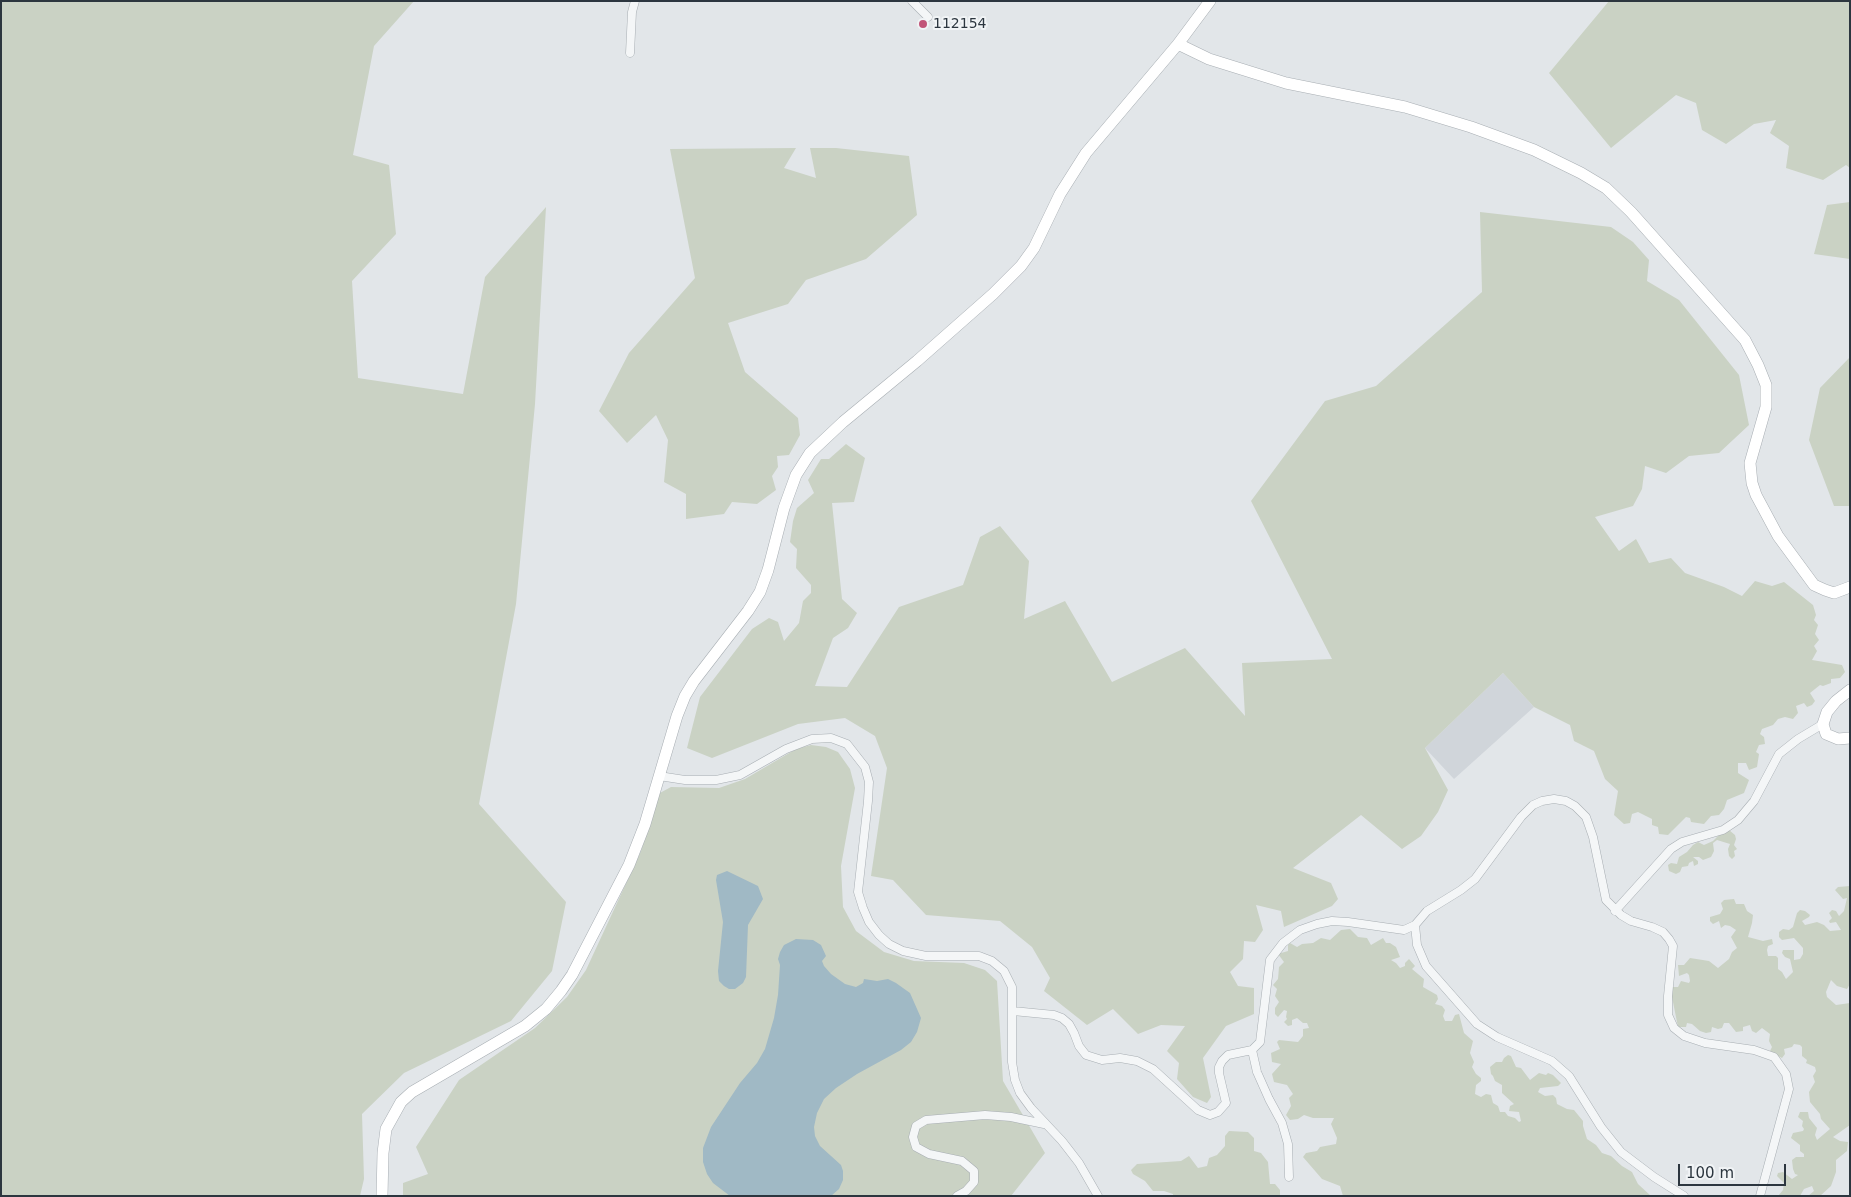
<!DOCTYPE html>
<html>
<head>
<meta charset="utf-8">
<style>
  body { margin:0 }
  #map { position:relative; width:1851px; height:1197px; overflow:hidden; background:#e2e6e9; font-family:"DejaVu Sans",sans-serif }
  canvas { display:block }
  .frame { position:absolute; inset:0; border:2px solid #2c363f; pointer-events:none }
  .scale { position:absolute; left:1678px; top:1164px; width:108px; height:22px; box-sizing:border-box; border:2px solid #2c363f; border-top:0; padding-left:6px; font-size:15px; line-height:18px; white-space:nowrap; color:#2c363f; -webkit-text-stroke:4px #f1f4f6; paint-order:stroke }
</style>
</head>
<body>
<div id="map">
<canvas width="1851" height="1197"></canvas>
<div class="frame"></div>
<div class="scale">100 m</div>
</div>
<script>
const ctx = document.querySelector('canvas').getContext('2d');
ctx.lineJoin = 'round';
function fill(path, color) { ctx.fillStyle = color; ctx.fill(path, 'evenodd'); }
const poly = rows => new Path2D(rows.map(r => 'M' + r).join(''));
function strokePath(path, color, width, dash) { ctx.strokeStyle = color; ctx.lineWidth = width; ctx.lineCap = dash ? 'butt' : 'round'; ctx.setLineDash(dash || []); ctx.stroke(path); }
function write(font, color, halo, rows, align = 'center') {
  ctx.font = font + ' "DejaVu Sans",sans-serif'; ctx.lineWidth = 4; ctx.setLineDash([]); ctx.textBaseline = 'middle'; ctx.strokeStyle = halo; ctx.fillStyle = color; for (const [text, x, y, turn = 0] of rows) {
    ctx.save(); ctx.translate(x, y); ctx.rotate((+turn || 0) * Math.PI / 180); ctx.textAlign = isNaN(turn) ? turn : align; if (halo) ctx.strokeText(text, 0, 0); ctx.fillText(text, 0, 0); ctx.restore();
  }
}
const built = poly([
  [1503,673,1534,707,1454,779,1425,748]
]);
const green = poly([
  [1,1,414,1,374,46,353,155,389,165,396,234,352,281,358,378,463,394,485,277,546,207,535,404,516,604,479,804,566,902,552,971,511,1021,404,1073,362,1114,364,1179,360,1196,1,1196],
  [1609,1,1850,1,1850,168,1846,165,1823,180,1786,168,1789,146,1770,133,1776,120,1754,124,1726,144,1702,130,1696,103,1676,95,1611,148,1549,73],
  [796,148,784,168,816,178,810,148,836,148,909,156,917,215,866,259,806,280,788,304,728,323,745,372,798,418,800,435,789,455,777,456,778,467,772,476,776,490,757,504,732,502,724,514,686,519,686,494,664,482,668,440,656,415,627,443,599,411,629,353,695,278,670,149],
  [1850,202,1850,259,1814,254,1827,205],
  [1480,212,1611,227,1633,242,1649,260,1647,281,1679,300,1739,375,1749,425,1719,453,1689,456,1666,473,1645,466,1642,489,1633,506,1595,517,1619,551,1636,539,1649,563,1671,558,1685,573,1724,587,1742,596,1755,581,1772,586,1784,582,1813,605,1816,615,1814,620,1818,625,1815,634,1819,640,1814,646,1817,651,1812,660,1842,665,1845,672,1840,678,1831,679,1831,683,1823,686,1820,685,1810,693,1815,701,1812,705,1807,707,1804,703,1796,706,1798,713,1793,719,1785,717,1778,719,1773,725,1762,729,1760,734,1764,737,1765,744,1759,745,1756,752,1759,754,1757,767,1749,770,1746,763,1738,763,1738,773,1749,780,1744,793,1727,800,1724,809,1719,815,1711,816,1704,824,1691,822,1690,818,1686,817,1668,835,1659,834,1658,827,1652,825,1652,819,1638,812,1632,814,1630,823,1624,824,1614,815,1618,791,1605,779,1594,751,1574,741,1570,725,1534,707,1503,673,1425,748,1448,790,1438,812,1421,836,1402,849,1361,815,1293,868,1331,883,1338,899,1332,906,1284,927,1281,911,1256,905,1263,930,1255,942,1244,941,1243,959,1230,972,1238,986,1254,988,1254,1014,1226,1026,1203,1058,1211,1097,1207,1103,1193,1097,1177,1079,1179,1063,1167,1051,1185,1026,1161,1025,1138,1034,1113,1009,1087,1025,1044,991,1050,978,1032,947,1000,921,926,915,893,880,871,876,887,768,875,736,845,718,798,724,712,758,687,748,700,697,752,629,769,618,778,622,784,641,799,623,803,601,811,593,811,585,796,568,797,549,790,542,793,521,797,508,814,493,808,480,821,459,829,459,846,444,865,458,854,502,832,503,842,599,857,613,848,628,833,638,815,686,847,687,899,607,963,585,980,537,1000,526,1029,561,1024,619,1065,601,1112,682,1185,648,1245,716,1242,663,1332,659,1251,501,1325,401,1376,386,1482,292],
  [1850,357,1850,506,1834,506,1809,440,1820,388],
  [811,745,826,747,838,752,850,769,855,788,841,866,843,907,856,931,884,952,914,961,964,963,985,970,997,981,1003,1081,1045,1153,1011,1196,403,1196,403,1183,428,1174,416,1147,459,1080,535,1028,567,997,586,970,641,851,658,794,671,787,719,788,745,779,796,749],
  [1729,830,1735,835,1736,839,1734,845,1737,849,1734,851,1735,856,1732,859,1729,856,1728,849,1730,844,1717,840,1713,843,1714,851,1711,857,1703,860,1699,857,1693,857,1698,861,1698,864,1694,866,1693,861,1689,863,1688,866,1682,867,1680,872,1676,874,1669,871,1668,865,1671,863,1677,864,1679,857,1687,852,1693,845,1698,842,1704,845,1713,841,1721,833],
  [1850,886,1850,984,1847,989,1837,986,1831,980,1826,992,1827,997,1836,1005,1850,1003,1850,1125,1833,1137,1840,1141,1848,1142,1847,1151,1836,1160,1836,1172,1831,1186,1820,1196,1808,1196,1814,1191,1812,1186,1804,1189,1800,1196,1778,1196,1783,1190,1784,1183,1777,1176,1778,1173,1783,1172,1792,1179,1798,1175,1795,1174,1793,1169,1792,1160,1796,1157,1804,1157,1804,1154,1800,1151,1800,1145,1791,1138,1793,1133,1803,1131,1804,1129,1802,1126,1803,1121,1798,1117,1800,1112,1808,1112,1809,1118,1817,1128,1815,1135,1817,1140,1830,1129,1821,1119,1820,1114,1810,1102,1809,1092,1815,1082,1813,1076,1816,1071,1815,1067,1806,1063,1807,1060,1802,1056,1802,1047,1800,1045,1794,1044,1792,1047,1784,1049,1785,1054,1782,1058,1772,1053,1770,1051,1772,1047,1769,1041,1770,1034,1762,1028,1756,1033,1752,1031,1750,1025,1743,1027,1743,1031,1736,1032,1729,1023,1724,1023,1722,1028,1718,1029,1712,1027,1711,1032,1706,1033,1700,1031,1692,1024,1687,1023,1686,1027,1678,1027,1671,992,1673,987,1678,987,1681,981,1689,983,1690,981,1689,975,1687,973,1679,976,1678,965,1684,965,1690,958,1709,961,1718,968,1729,959,1732,952,1737,948,1731,937,1736,930,1730,926,1725,925,1721,928,1719,921,1713,924,1710,921,1710,917,1720,914,1723,909,1721,903,1724,900,1734,899,1736,904,1744,904,1747,911,1753,915,1752,923,1748,937,1763,941,1772,939,1773,944,1768,946,1767,950,1768,956,1776,956,1778,958,1778,969,1782,972,1786,979,1793,972,1790,959,1785,957,1782,953,1783,950,1794,950,1794,960,1800,959,1803,954,1803,948,1794,938,1782,940,1779,937,1779,932,1783,929,1789,930,1793,927,1797,913,1800,910,1805,911,1810,915,1809,917,1802,921,1805,925,1817,922,1824,925,1830,931,1841,930,1836,922,1830,923,1829,921,1832,918,1829,913,1832,910,1836,911,1839,916,1844,911,1847,898,1843,899,1835,890,1838,887],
  [1350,929,1358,937,1367,938,1371,945,1383,938,1386,943,1390,943,1396,947,1400,957,1391,960,1396,963,1400,968,1405,966,1405,963,1409,959,1415,966,1412,969,1424,979,1423,987,1437,995,1438,999,1435,1004,1442,1006,1445,1010,1443,1016,1445,1021,1452,1021,1455,1015,1459,1014,1464,1033,1473,1041,1470,1053,1474,1062,1472,1067,1476,1074,1481,1078,1481,1081,1476,1085,1475,1094,1481,1097,1486,1094,1491,1095,1493,1103,1498,1106,1500,1112,1505,1112,1508,1116,1515,1118,1519,1122,1521,1121,1519,1112,1509,1111,1510,1106,1514,1104,1502,1093,1502,1085,1495,1081,1493,1076,1491,1074,1490,1067,1496,1062,1502,1062,1504,1058,1508,1055,1511,1056,1516,1067,1521,1068,1530,1080,1539,1073,1546,1075,1548,1073,1553,1075,1561,1083,1558,1086,1540,1088,1538,1092,1545,1096,1553,1095,1556,1098,1557,1104,1567,1109,1574,1110,1583,1121,1583,1126,1587,1139,1596,1145,1602,1153,1611,1156,1622,1166,1632,1172,1638,1184,1651,1196,1343,1196,1340,1186,1322,1179,1303,1157,1306,1153,1317,1151,1320,1147,1336,1144,1337,1138,1331,1124,1334,1118,1313,1118,1304,1115,1298,1119,1290,1120,1286,1115,1291,1106,1289,1098,1293,1094,1287,1085,1274,1082,1272,1074,1281,1064,1272,1062,1271,1053,1280,1049,1277,1042,1279,1040,1298,1042,1303,1036,1303,1029,1309,1028,1307,1023,1303,1023,1297,1018,1292,1020,1292,1025,1288,1026,1284,1022,1287,1019,1286,1017,1287,1011,1284,1010,1278,1017,1275,1014,1275,1008,1279,1002,1275,996,1277,989,1273,985,1278,979,1279,967,1284,962,1278,954,1288,951,1288,945,1290,943,1297,947,1302,944,1313,943,1321,938,1330,940,1341,930],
  [1229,1131,1248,1132,1254,1138,1254,1151,1261,1153,1268,1162,1270,1184,1275,1184,1280,1190,1280,1196,1173,1196,1173,1194,1164,1191,1153,1191,1145,1181,1133,1174,1131,1170,1137,1164,1181,1161,1189,1156,1198,1168,1207,1166,1209,1158,1217,1155,1225,1146,1225,1136]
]);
const water = poly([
  [727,871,758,886,763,899,748,925,746,977,743,983,735,989,729,989,724,986,719,981,718,971,723,922,716,880,717,875],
  [796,939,813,940,821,945,826,956,822,961,824,966,831,974,845,984,856,987,863,983,864,979,877,981,888,979,896,983,910,993,921,1018,917,1032,911,1042,901,1050,857,1074,836,1088,824,1099,817,1113,814,1127,815,1136,820,1146,841,1165,843,1171,843,1180,839,1189,831,1196,730,1196,713,1183,707,1174,703,1162,703,1148,711,1127,740,1083,757,1063,765,1049,774,1018,778,995,780,965,778,959,780,952,784,945]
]);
const street = poly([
  [912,1,928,17],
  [630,53,632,12,635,1],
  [659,776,685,780,716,780,740,775,786,749,812,739,831,738,847,744,865,767,869,782,868,801,858,892,863,908,869,922,879,935,889,944,903,951,926,956,979,956,992,961,1004,971,1012,987,1012,1062,1015,1080,1020,1093,1031,1108,1062,1141,1079,1163,1098,1196],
  [1615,911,1671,849,1682,842,1723,830,1738,820,1754,801,1779,754,1798,739,1823,724],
  [1415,925,1417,945,1426,966,1477,1024,1497,1037,1552,1061,1569,1076,1601,1127,1621,1152,1654,1177,1684,1196],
  [1013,1011,1054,1015,1062,1018,1069,1024,1074,1033,1079,1046,1086,1055,1102,1060,1120,1058,1137,1061,1153,1069,1198,1110,1210,1115,1218,1112,1226,1103,1219,1073,1219,1067,1222,1061,1228,1055,1252,1050,1260,1042,1270,960,1283,943,1300,930,1317,924,1332,921,1348,922,1404,930,1415,925,1427,911,1461,890,1475,879,1521,817,1533,805,1542,801,1554,799,1566,801,1575,806,1586,817,1593,837,1606,900,1621,915,1631,921,1652,927,1663,932,1669,939,1673,946,1668,996,1668,1015,1674,1028,1684,1036,1705,1043,1754,1050,1774,1057,1786,1074,1789,1089,1760,1196],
  [1252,1050,1257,1072,1269,1099,1282,1123,1288,1144,1289,1177],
  [957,1196,966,1191,974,1182,974,1171,962,1161,929,1154,916,1147,913,1137,916,1126,926,1120,985,1115,1011,1117,1044,1124]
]);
const secondary = poly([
  [1178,44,1209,59,1286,83,1405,107,1471,127,1534,150,1581,173,1606,188,1631,212,1745,340,1758,365,1766,385,1766,407,1750,463,1752,483,1756,495,1778,536,1814,585,1825,590,1834,593,1850,587],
  [1850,690,1836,701,1827,712,1823,724,1826,734,1838,739,1850,738],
  [382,1196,383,1153,386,1129,401,1102,412,1092,525,1026,546,1009,561,991,572,975,629,865,645,824,677,716,685,696,694,681,748,611,760,592,768,570,784,508,796,475,810,453,843,422,917,361,993,294,1021,266,1034,248,1060,194,1086,153,1178,44,1210,1]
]);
const markers = [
  [923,24,5,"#c15478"]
];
const poiNames = [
  ["112154",933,24]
];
fill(built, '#d0d5da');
fill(green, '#cad2c4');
fill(water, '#a0b9c5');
strokePath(street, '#a8aeb3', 9);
strokePath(secondary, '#a8aeb3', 12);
strokePath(street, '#f4f6f7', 8);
strokePath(secondary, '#fff', 11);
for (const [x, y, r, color] of markers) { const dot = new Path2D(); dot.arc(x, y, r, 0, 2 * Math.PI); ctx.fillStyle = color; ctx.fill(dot); strokePath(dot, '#f1f4f6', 2); }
write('14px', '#2c363f', '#f1f4f6', poiNames, 'left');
</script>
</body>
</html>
